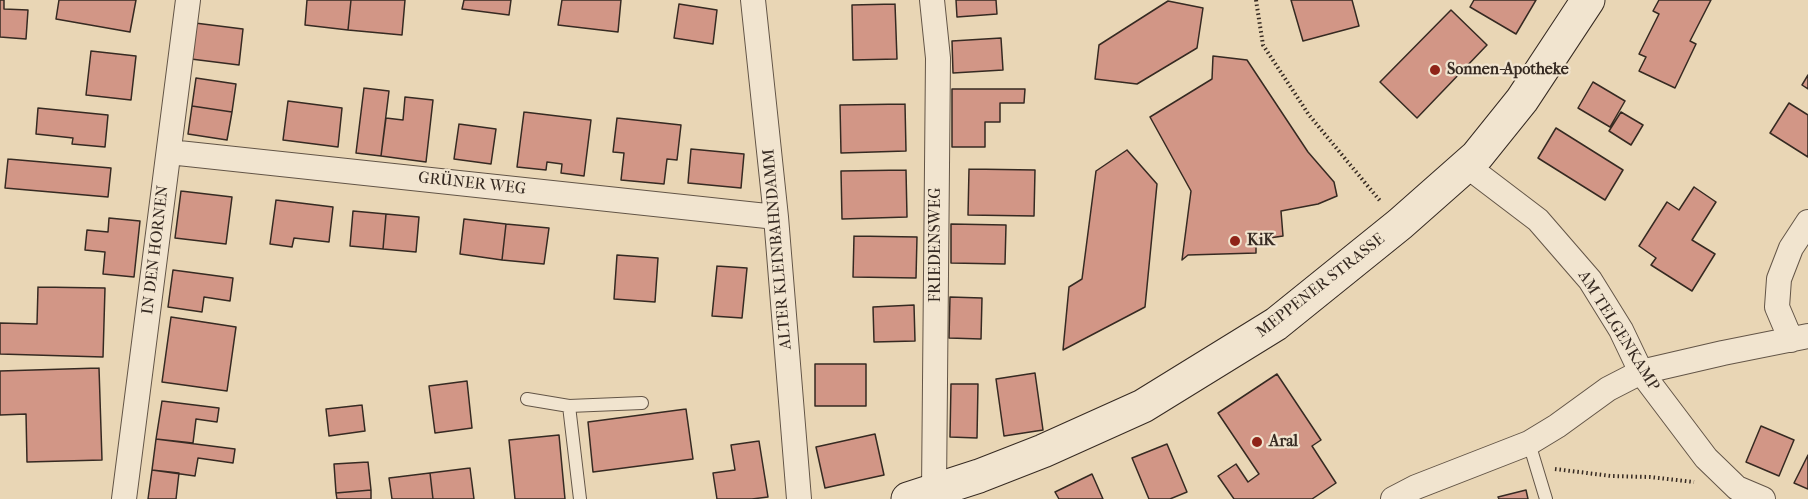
<!DOCTYPE html>
<html>
<head>
<meta charset="utf-8">
<style>
  body { margin:0 }
  canvas { display:block; background:#e9d6b5 }
</style>
</head>
<body>
<canvas width="1808" height="499"></canvas>
<script>
const ctx = document.querySelector('canvas').getContext('2d');
ctx.lineJoin = 'round';
function fill(path, color) { ctx.fillStyle = color; ctx.fill(path, 'evenodd'); }
const poly = rows => new Path2D(rows.map(r => 'M' + r).join(''));
function strokePath(path, color, width, dash) { ctx.strokeStyle = color; ctx.lineWidth = width; ctx.lineCap = dash ? 'butt' : 'round'; ctx.setLineDash(dash || []); ctx.stroke(path); }
function write(font, color, halo, rows, align = 'center') {
  ctx.font = font + ' "IM FELL French Canon",serif'; ctx.lineWidth = 4.5; ctx.setLineDash([]); ctx.textBaseline = 'middle'; ctx.strokeStyle = halo; ctx.fillStyle = color; for (const [text, x, y, turn = 0] of rows) {
    ctx.save(); ctx.translate(x, y); ctx.rotate((+turn || 0) * Math.PI / 180); ctx.textAlign = isNaN(turn) ? turn : align; if (halo) ctx.strokeText(text, 0, 0); ctx.fillText(text, 0, 0); ctx.restore();
  }
}
const building = poly([
  [0,0,4,0,4,9,28,10,26,39,0,37,0,0],
  [59,0,136,0,130,32,56,19,59,0],
  [307,0,351,0,348,30,305,25,307,0],
  [351,0,405,0,402,35,348,30,351,0],
  [464,0,511,0,509,15,462,9,464,0],
  [562,0,621,0,618,32,558,25,562,0],
  [956,0,996,0,997,14,957,17,956,0],
  [1291,0,1352,0,1359,26,1303,41,1291,0],
  [1474,0,1536,0,1516,34,1470,7,1474,0],
  [1659,0,1711,0,1690,41,1696,44,1675,88,1639,71,1646,57,1639,54,1659,14,1653,11,1659,0],
  [1168,1,1203,8,1197,48,1137,84,1095,79,1099,45,1168,1],
  [679,4,717,10,713,44,674,38,679,4],
  [895,4,897,59,853,60,852,5,895,4],
  [1451,10,1487,45,1417,118,1380,82,1451,10],
  [195,23,243,29,239,65,191,59,195,23],
  [1001,38,1003,70,953,73,952,41,1001,38],
  [91,51,136,56,131,100,86,95,91,51],
  [1213,56,1247,60,1308,152,1334,182,1337,196,1318,204,1281,211,1283,236,1256,240,1256,253,1188,255,1182,260,1191,191,1150,117,1212,79,1213,56],
  [1808,75,1808,89,1802,85,1808,75],
  [196,78,236,84,232,112,192,106,196,78],
  [1593,82,1625,101,1610,127,1578,108,1593,82],
  [364,88,389,91,381,156,356,153,364,88],
  [952,89,1025,89,1024,103,1000,103,1000,122,985,122,985,147,952,147,952,89],
  [405,97,433,100,426,162,381,156,386,118,403,120,405,97],
  [288,101,342,108,338,147,283,140,288,101],
  [1789,103,1808,115,1808,157,1770,133,1789,103],
  [905,104,906,151,841,153,840,105,905,104],
  [192,106,232,112,227,140,188,134,192,106],
  [38,108,108,115,105,147,72,144,73,138,36,134,38,108],
  [524,112,591,120,584,176,561,173,562,164,547,162,546,170,517,167,524,112],
  [1621,112,1643,125,1631,145,1609,131,1621,112],
  [617,118,681,125,677,160,667,159,664,184,621,180,624,153,613,152,617,118],
  [459,124,496,129,491,164,454,159,459,124],
  [1556,128,1623,170,1605,200,1538,158,1556,128],
  [691,149,744,154,741,188,688,183,691,149],
  [1127,150,1157,184,1145,307,1063,350,1069,287,1082,279,1096,171,1127,150],
  [8,159,111,168,108,197,5,188,8,159],
  [969,169,1035,170,1034,216,968,215,969,169],
  [906,170,907,217,842,219,841,171,906,170],
  [1694,187,1716,202,1692,240,1715,254,1692,291,1651,265,1656,258,1639,246,1667,202,1679,210,1694,187],
  [181,191,232,197,226,244,175,238,181,191],
  [276,200,333,207,329,242,294,238,292,247,270,244,276,200],
  [353,211,386,214,383,249,350,246,353,211],
  [386,214,419,217,416,252,383,249,386,214],
  [109,218,140,221,134,277,103,274,105,252,85,250,87,230,108,232,109,218],
  [464,219,506,224,502,260,460,254,464,219],
  [506,224,549,228,544,264,502,260,506,224],
  [951,224,1006,225,1005,264,951,263,951,224],
  [854,236,917,237,916,278,853,277,854,236],
  [617,255,658,258,655,302,614,299,617,255],
  [717,266,747,268,742,318,712,316,717,266],
  [173,270,233,278,230,301,204,297,202,312,168,307,173,270],
  [38,287,105,288,103,357,0,354,0,323,37,324,38,287],
  [950,297,982,298,981,339,949,338,950,297],
  [914,305,915,341,874,342,873,307,914,305],
  [171,317,236,327,227,391,162,382,171,317],
  [815,364,866,364,866,406,815,406,815,364],
  [99,368,102,460,27,462,26,414,0,415,0,371,99,368],
  [1035,373,1043,430,1004,436,996,379,1035,373],
  [1277,374,1321,440,1312,446,1336,483,1312,499,1234,499,1218,476,1236,464,1248,482,1259,474,1218,413,1277,374],
  [467,381,472,428,435,433,429,386,467,381],
  [951,384,978,384,977,438,950,437,951,384],
  [162,401,219,408,217,422,196,419,193,443,156,439,162,401],
  [362,405,365,431,329,436,326,409,362,405],
  [686,409,693,459,593,472,588,422,686,409],
  [1761,426,1794,440,1779,476,1746,462,1761,426],
  [875,434,884,475,825,488,816,447,875,434],
  [559,435,565,499,515,499,509,440,559,435],
  [156,439,235,449,233,463,198,458,195,476,152,470,156,439],
  [759,441,768,497,752,499,717,499,713,473,735,470,731,445,759,441],
  [1167,444,1187,492,1170,499,1149,499,1132,458,1167,444],
  [1808,455,1808,489,1794,483,1808,455],
  [368,462,371,490,336,493,334,464,368,462],
  [470,468,474,499,433,499,430,473,470,468],
  [152,470,179,473,176,499,148,499,152,470],
  [430,473,433,499,392,499,389,478,430,473],
  [1092,474,1103,499,1059,499,1055,492,1092,474],
  [371,490,371,499,337,499,336,493,371,490],
  [1526,490,1528,499,1499,499,1498,497,1526,490]
]);
const path = poly([
  [1256,0,1263,45,1309,115,1381,202],
  [1555,469,1611,476,1650,477,1694,482]
]);
const service = poly([
  [527,399,569,406],
  [1529,443,1546,499],
  [580,499,569,406,642,403]
]);
const minor = poly([
  [753,0,776,217,799,499],
  [932,0,938,58,934,490],
  [169,152,776,217],
  [1467,166,1538,220,1590,280,1621,330,1641,372,1706,458,1737,488,1763,499],
  [1791,340,1777,307,1779,279,1791,248,1808,222],
  [124,499,188,0],
  [1393,499,1416,487,1529,443,1557,426,1608,389,1641,372,1723,353,1808,336]
]);
const secondary = poly([
  [908,499,979,476,1043,451,1143,406,1276,324,1400,224,1477,156,1522,100,1588,0]
]);
const markers = [
  [1435,70,6,"#8f2418"],
  [1235,241,6,"#8f2418"],
  [1257,442,6,"#8f2418"]
];
const poiNames = [
  ["Sonnen-Apotheke",1447,70],
  ["KiK",1247,241],
  ["Aral",1269,442]
];
const streetNames = [
  ["GRÜNER WEG",472,184,6],
  ["FRIEDENSWEG",936,245,-90],
  ["ALTER KLEINBAHNDAMM",778,249,-95],
  ["IN DEN HORNEN",156,250,-83],
  ["MEPPENER STRASSE",1321,286,-38],
  ["AM TELGENKAMP",1618,331,58]
];
fill(building, '#d29686');
strokePath(building, '#362a22', 1.5);
strokePath(service, '#635547', 14);
strokePath(minor, '#635547', 26);
strokePath(secondary, '#362a22', 35);
strokePath(path, '#362a22', 4, [1.5, 3]);
strokePath(service, '#f1e4cf', 12);
strokePath(minor, '#f1e4cf', 24);
strokePath(secondary, '#f1e4cf', 33);
for (const [x, y, r, color] of markers) { const dot = new Path2D(); dot.arc(x, y, r, 0, 2 * Math.PI); ctx.fillStyle = color; ctx.fill(dot); strokePath(dot, '#f1e4cf', 2); }
write('bold 16px', '#362a22', '#f1e4cf', poiNames, 'left');
write('16px', '#362a22', '#f1e4cf', streetNames);
</script>
</body>
</html>
